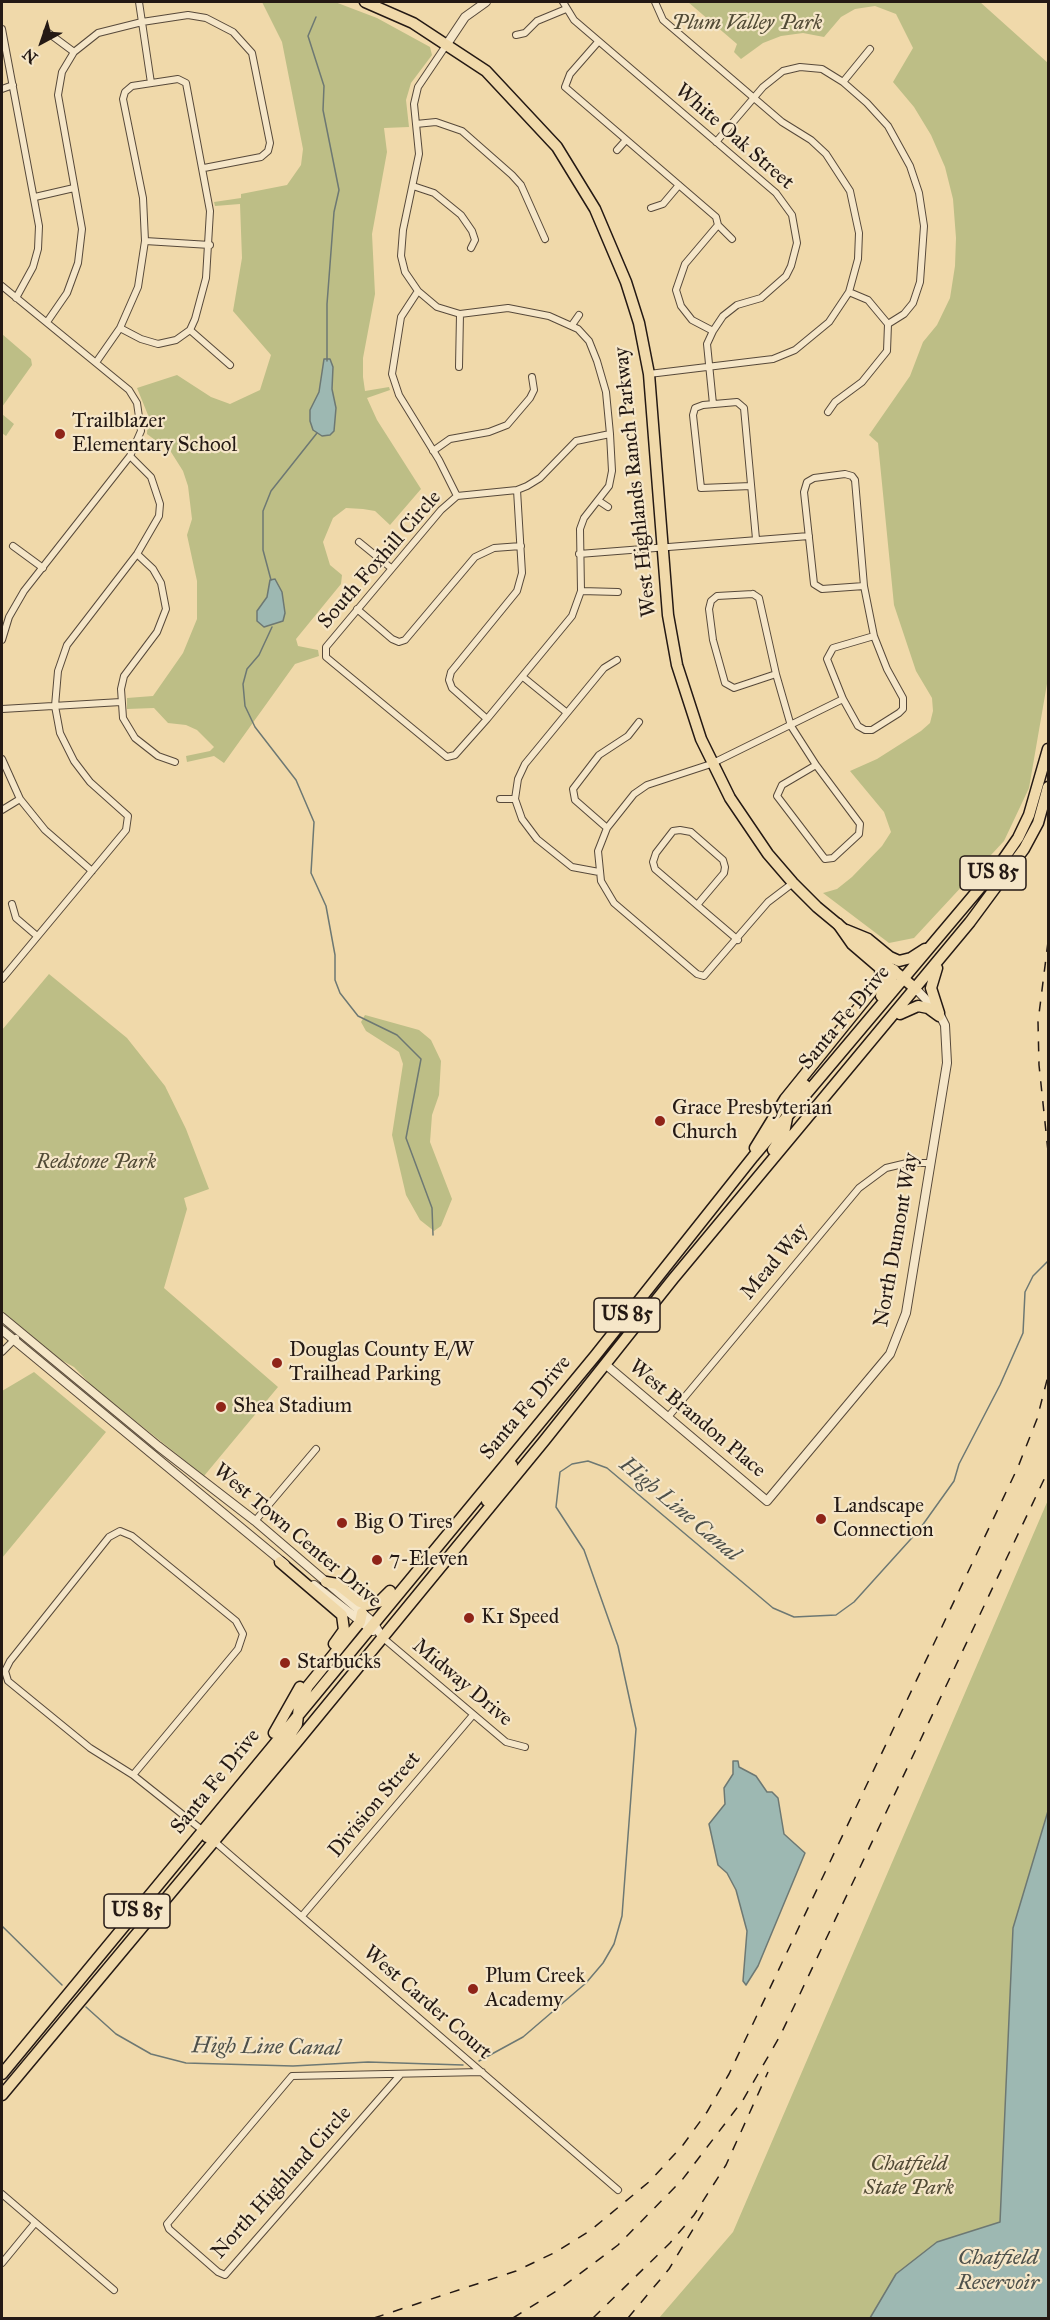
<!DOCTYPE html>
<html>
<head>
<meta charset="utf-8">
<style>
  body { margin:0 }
  #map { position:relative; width:1050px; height:2320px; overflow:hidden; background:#f0d9aa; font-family:"IM FELL Great Primer",serif }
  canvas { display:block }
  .frame { position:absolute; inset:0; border:3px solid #241914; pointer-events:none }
  .north { position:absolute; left:12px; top:12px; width:60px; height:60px; -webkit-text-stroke:4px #f5e6c8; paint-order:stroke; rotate:220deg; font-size:16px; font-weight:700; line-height:24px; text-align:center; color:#241914 }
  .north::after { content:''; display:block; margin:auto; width:21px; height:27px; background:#241914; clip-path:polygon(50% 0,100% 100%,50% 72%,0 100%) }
</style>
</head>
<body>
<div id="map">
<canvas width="1050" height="2320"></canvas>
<div class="frame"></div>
<div class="north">N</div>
</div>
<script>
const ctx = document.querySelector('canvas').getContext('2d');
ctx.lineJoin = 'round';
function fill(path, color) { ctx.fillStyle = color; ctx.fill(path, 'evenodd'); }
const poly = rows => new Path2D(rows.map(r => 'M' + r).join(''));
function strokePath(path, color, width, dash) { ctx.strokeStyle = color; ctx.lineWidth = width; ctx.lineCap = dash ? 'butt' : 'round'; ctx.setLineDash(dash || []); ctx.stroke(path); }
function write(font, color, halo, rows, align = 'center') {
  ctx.font = font + ' "IM FELL Great Primer",serif'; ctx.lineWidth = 4.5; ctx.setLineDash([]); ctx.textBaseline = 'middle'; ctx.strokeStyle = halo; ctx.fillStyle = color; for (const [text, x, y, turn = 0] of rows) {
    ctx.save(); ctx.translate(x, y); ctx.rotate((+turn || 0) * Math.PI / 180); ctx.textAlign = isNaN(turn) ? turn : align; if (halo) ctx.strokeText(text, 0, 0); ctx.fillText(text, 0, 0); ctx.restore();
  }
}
const green = poly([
  [262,2,335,2,377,18,430,47,432,55,411,83,406,100,409,127,384,128,387,152,372,234,375,294,363,358,363,377,365,391,389,387,390,390,367,398,377,420,421,489,390,525,375,511,363,509,346,508,333,518,323,542,330,565,342,575,341,584,296,639,298,646,318,650,319,656,295,664,224,763,214,756,187,762,186,756,210,751,214,747,197,730,186,725,168,723,154,708,127,709,127,698,153,696,183,653,197,619,197,581,187,535,192,519,188,486,183,471,171,452,147,434,148,415,137,388,177,375,211,397,230,404,260,390,271,355,233,311,242,258,240,204,215,206,214,202,241,198,241,194,287,185,301,165,303,149,282,42],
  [688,2,980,2,1048,63,1048,678,1029,788,1004,841,914,938,889,943,823,893,837,889,852,877,882,846,891,832,884,812,850,771,877,759,921,731,930,723,933,711,932,698,916,671,894,605,878,443,869,435,910,376,923,342,937,325,950,298,955,266,956,238,953,199,945,167,931,135,914,107,893,82,913,48,896,14,875,6,855,9,841,17,824,37,803,33,781,36,763,43,741,59,734,52,737,44],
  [2,334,31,359,32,365,2,407],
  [2,414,14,424,6,436,2,433],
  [49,974,127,1038,165,1086,186,1129,209,1189,184,1198,187,1209,164,1288,278,1387,204,1476,93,1387,74,1367,61,1360,2,1311,2,1030],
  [365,1015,419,1030,431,1040,441,1061,439,1095,432,1115,430,1142,452,1199,441,1226,434,1231,420,1220,406,1195,392,1135,403,1064,399,1052,366,1031,361,1022],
  [34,1372,106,1432,2,1558,2,1391],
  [1048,1500,1048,2318,659,2318,733,2232]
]);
const water = poly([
  [324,359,330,359,333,367,332,389,336,408,334,431,330,435,322,436,313,430,310,421,310,410,319,392,324,359],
  [275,579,282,592,285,613,283,621,264,627,257,621,257,611,267,597,270,580,275,579],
  [733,1761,738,1761,739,1767,756,1776,767,1792,772,1792,778,1798,784,1834,805,1853,758,1966,746,1985,743,1981,747,1931,736,1890,727,1873,718,1865,709,1824,725,1804,724,1788,733,1774,733,1761],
  [1048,1811,1048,2318,870,2318,896,2274,937,2242,1000,2222,1013,1928,1048,1811]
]);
const stream = poly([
  [316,17,308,36,324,86,323,110,339,190,334,212,327,304,327,361],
  [271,580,263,550,263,511,271,491,317,433],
  [272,627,259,655,247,669,243,684,245,706,255,727,296,780,314,822,311,873,326,906,335,955,335,980,340,993,358,1016,397,1035,421,1059,406,1138,432,1208,433,1235],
  [2,1926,62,1985],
  [86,2007,116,2034,151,2054,186,2063,293,2066,368,2062,463,2065],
  [479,2061,523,2037,586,1983,603,1963,614,1944,622,1916,636,1729,618,1646,584,1550,556,1507,560,1472,572,1464,588,1461,607,1468,773,1608,794,1617,836,1615,854,1602,919,1530,954,1481,959,1464,1000,1385,1023,1333,1025,1292,1033,1276,1048,1261]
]);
const minor = poly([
  [139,2,151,83],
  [563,2,574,20,776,193,792,215,797,243,791,266,786,276,761,298,737,305,723,316,713,331,707,344,713,404],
  [2,29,39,226,38,249,33,267,16,298],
  [47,32,74,52],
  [516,35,525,33,537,21,566,9],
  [598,42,570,74,565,87,716,217,718,225,732,239],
  [447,44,418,87,414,104,419,154,403,230,401,256,405,272,418,291,437,307,460,314,508,308,549,316,578,329,589,341,597,361,606,392,610,434,612,471,609,486,584,518,580,529,581,591,572,616,487,719,455,755,447,757,326,657,326,647,441,510,457,496,517,490,527,486,540,478,576,441,610,434],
  [843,82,870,49],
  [2,89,13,85],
  [416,124,436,122,462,131,512,175,521,185,545,239],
  [716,142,763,87,783,71,800,67,822,69,843,82,867,103,888,126,910,166,919,193,924,226,920,282,913,303,904,314,888,324],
  [617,150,626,140],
  [413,186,434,193,461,215,472,231,475,240,471,248],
  [35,197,74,188],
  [651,208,663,204,679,185],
  [145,241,210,245],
  [2,286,129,390,137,403,141,431,130,456,24,591,9,617,2,640],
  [418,291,401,317,392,374,399,395,439,460,457,496],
  [47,322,67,293,78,263,82,229,58,95,62,72,74,52,98,33,142,22,188,15,206,18,233,32,252,53,270,143,268,151,261,157,204,168],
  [572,325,579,315],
  [190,330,230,365],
  [713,331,692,320,681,306,676,290,685,264,718,225],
  [97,361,120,328,138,287,145,241,143,198,123,99,125,92,132,86,178,79,186,83,210,211,206,278,195,319,190,330,176,340,158,344,141,339,120,328],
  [459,367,460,314],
  [649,374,773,359,795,350,829,322,849,292,858,259,859,233,850,191,826,154,811,140,782,122,663,20,655,2],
  [828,412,835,402,862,382,887,351,888,324,868,300,849,292],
  [433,451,450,439,489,432,507,425,530,398,534,390,532,377],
  [751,486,701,488,693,415,695,408,703,405,737,402,744,408,756,539],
  [599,501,608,507],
  [359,542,391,568],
  [13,546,43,568],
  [137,554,153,569,161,583,166,609,157,632,124,676,121,689,123,718,135,738,158,756,175,762],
  [579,554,809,536],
  [864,586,822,589,814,584,804,492,807,482,814,478,845,474,852,476,855,480,864,586,874,636,887,669,903,698,903,709,899,713,872,730,865,730,858,726,843,699,827,659,833,648,874,636],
  [581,591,618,592],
  [753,594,759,598,776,674,734,688,725,683,713,640,709,609,711,601,717,596,753,594],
  [357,609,392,639,399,642,405,640,475,557,494,548,521,546],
  [776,674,791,726,816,765],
  [523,677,566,712],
  [2,709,121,702],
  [487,719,452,688,449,680,451,672,517,591,522,573,517,490],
  [2,759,20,799,45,830,92,871],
  [816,765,860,824,859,834,833,858,825,859,777,796,782,785,816,765],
  [500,799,515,799],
  [2,810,20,799],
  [607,828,575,800,573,789,599,755,628,736,639,722],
  [680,830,691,832,723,860,725,867,724,873,697,905,655,869,653,862,656,853,673,831,680,830],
  [599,872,572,867,537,839,522,819,515,799,518,779,525,764,604,668,617,660],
  [793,883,768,902,704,976,697,974,614,903,601,881,598,851,607,828,634,794,647,785,711,764,843,699],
  [12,904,16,918,37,936],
  [697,905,738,940],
  [2,979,126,830,128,816,90,782,74,761,60,733,55,706,58,671,67,645,137,554,159,516,160,504,151,477,130,456],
  [2,1352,16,1338],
  [668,1417,859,1188,886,1168,907,1163,930,1163],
  [255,1521,316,1449],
  [382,1637,506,1742,525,1747],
  [133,1775,238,1649,243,1634,236,1621,132,1536,120,1531,109,1537,10,1661,5,1671,8,1681,90,1748,133,1775,202,1830],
  [214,1841,618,2190],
  [302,1916,473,1715],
  [401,2074,225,2275,218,2272,169,2229,167,2224,292,2076,482,2072],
  [2,2194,114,2290],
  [2,2263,35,2223]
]);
const tertiary = poly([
  [447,44,465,17,486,2],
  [2,1317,158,1446,255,1521,373,1622,382,1637],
  [2,1330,285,1564],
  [605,1364,767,1501,890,1354,906,1313,947,1063,945,1025,939,1013,916,989],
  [314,1585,373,1631]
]);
const primary = poly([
  [365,2,413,23,486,71,557,147,595,209,626,282,639,323,649,374,668,615,677,665,701,739,730,798,768,854,793,883,817,907,916,989]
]);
const trunk = poly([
  [846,930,868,939,890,957,899,961,911,958,925,949],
  [937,968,931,988,939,1013],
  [881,996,888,987,894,970],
  [900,1014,918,1006,928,1008,939,1016],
  [755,1148,785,1099,881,980,880,968,852,944,838,924],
  [773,1150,784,1133,790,1103,805,1085],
  [487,1501,512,1465],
  [280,1562,342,1615,344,1630,334,1644],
  [326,1582,337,1584,360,1602,367,1605,379,1602,390,1591],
  [274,1733,300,1687],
  [207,1837,290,1735,297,1724,299,1706,308,1686,360,1622,362,1613],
  [2,2074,595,1356,753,1157,1000,864,1018,838,1029,815,1048,749],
  [2,2095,296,1743,544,1441,673,1279,970,922,1024,849,1038,823,1048,787]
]);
const rail = poly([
  [1048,942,1038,1022,1039,1065,1048,1151],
  [374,2318,516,2271,556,2252,591,2230,650,2181,683,2145,707,2112,729,2074,1018,1467,1037,1419,1048,1376],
  [513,2318,558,2290,618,2245,682,2180,743,2100,780,2036,1048,1471],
  [593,2318,670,2243,694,2215,726,2165,768,2072],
  [628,2318,669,2269,704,2211]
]);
const markers = [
  [60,434,6,"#8f2418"],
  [660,1121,6,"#8f2418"],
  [277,1363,6,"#8f2418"],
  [221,1407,6,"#8f2418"],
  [821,1519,6,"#8f2418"],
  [342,1523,6,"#8f2418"],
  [377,1560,6,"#8f2418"],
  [469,1618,6,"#8f2418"],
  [285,1663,6,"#8f2418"],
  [473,1989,6,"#8f2418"]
];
const shields = [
  [993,873,66],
  [627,1315,66],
  [137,1911,66]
];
const shieldNames = [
  ["US 85",993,873],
  ["US 85",627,1315],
  ["US 85",137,1911]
];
const parkNames = [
  ["Plum Valley Park",747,24],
  ["Redstone Park",96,1163],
  ["Chatfield",909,2165],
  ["State Park",909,2189]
];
const streetNames = [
  ["White Oak Street",734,137,41],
  ["West Highlands Ranch Parkway",636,482,-96],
  ["South Foxhill Circle",380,560,-49],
  ["Santa Fe Drive",845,1018,-50],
  ["North Dumont Way",897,1240,-80],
  ["Mead Way",775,1262,-50],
  ["Santa Fe Drive",526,1408,-50],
  ["West Brandon Place",697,1419,40],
  ["West Town Center Drive",297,1536,40],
  ["Midway Drive",462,1683,40],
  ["Santa Fe Drive",216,1782,-51],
  ["Division Street",375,1805,-50],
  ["West Carder Court",427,2003,41],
  ["North Highland Circle",282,2183,-48]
];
const poiNames = [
  ["Trailblazer",72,422],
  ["Elementary School",72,446],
  ["Grace Presbyterian",672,1109],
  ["Church",672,1133],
  ["Douglas County E/W",289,1351],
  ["Trailhead Parking",289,1375],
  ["Shea Stadium",233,1407],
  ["Landscape",833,1507],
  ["Connection",833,1531],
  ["Big O Tires",354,1523],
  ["7-Eleven",389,1560],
  ["K1 Speed",481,1618],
  ["Starbucks",297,1663],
  ["Plum Creek",485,1977],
  ["Academy",485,2001]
];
const waterNames = [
  ["High Line Canal",679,1510,40],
  ["High Line Canal",266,2048,1],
  ["Chatfield",998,2259],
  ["Reservoir",998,2284]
];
fill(green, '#bdbe86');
fill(water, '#9db8b2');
strokePath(water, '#6d7873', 1.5);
strokePath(stream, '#6d7873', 1.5);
strokePath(minor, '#57493a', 8);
strokePath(tertiary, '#57493a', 10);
strokePath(primary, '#241914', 13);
strokePath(trunk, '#241914', 13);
strokePath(minor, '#f5e6c8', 6);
strokePath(tertiary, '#f5e6c8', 8);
strokePath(primary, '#f0d9aa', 10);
strokePath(trunk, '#f0d9aa', 10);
strokePath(rail, '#241914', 1.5, [10, 10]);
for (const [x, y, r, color] of markers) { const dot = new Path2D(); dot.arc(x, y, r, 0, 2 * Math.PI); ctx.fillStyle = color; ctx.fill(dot); strokePath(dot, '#f5e6c8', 2); }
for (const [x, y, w] of shields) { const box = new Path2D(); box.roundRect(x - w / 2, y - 17, w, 34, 4.5); ctx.fillStyle = '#f5e6c8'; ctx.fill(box); strokePath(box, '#241914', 1.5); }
write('bold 20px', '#241914', null, shieldNames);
write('italic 21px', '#524b36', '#f5e6c8', parkNames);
write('21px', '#241914', '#f5e6c8', streetNames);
write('21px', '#241914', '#f5e6c8', poiNames, 'left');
write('italic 22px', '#4e514b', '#f5e6c8', waterNames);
</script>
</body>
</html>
